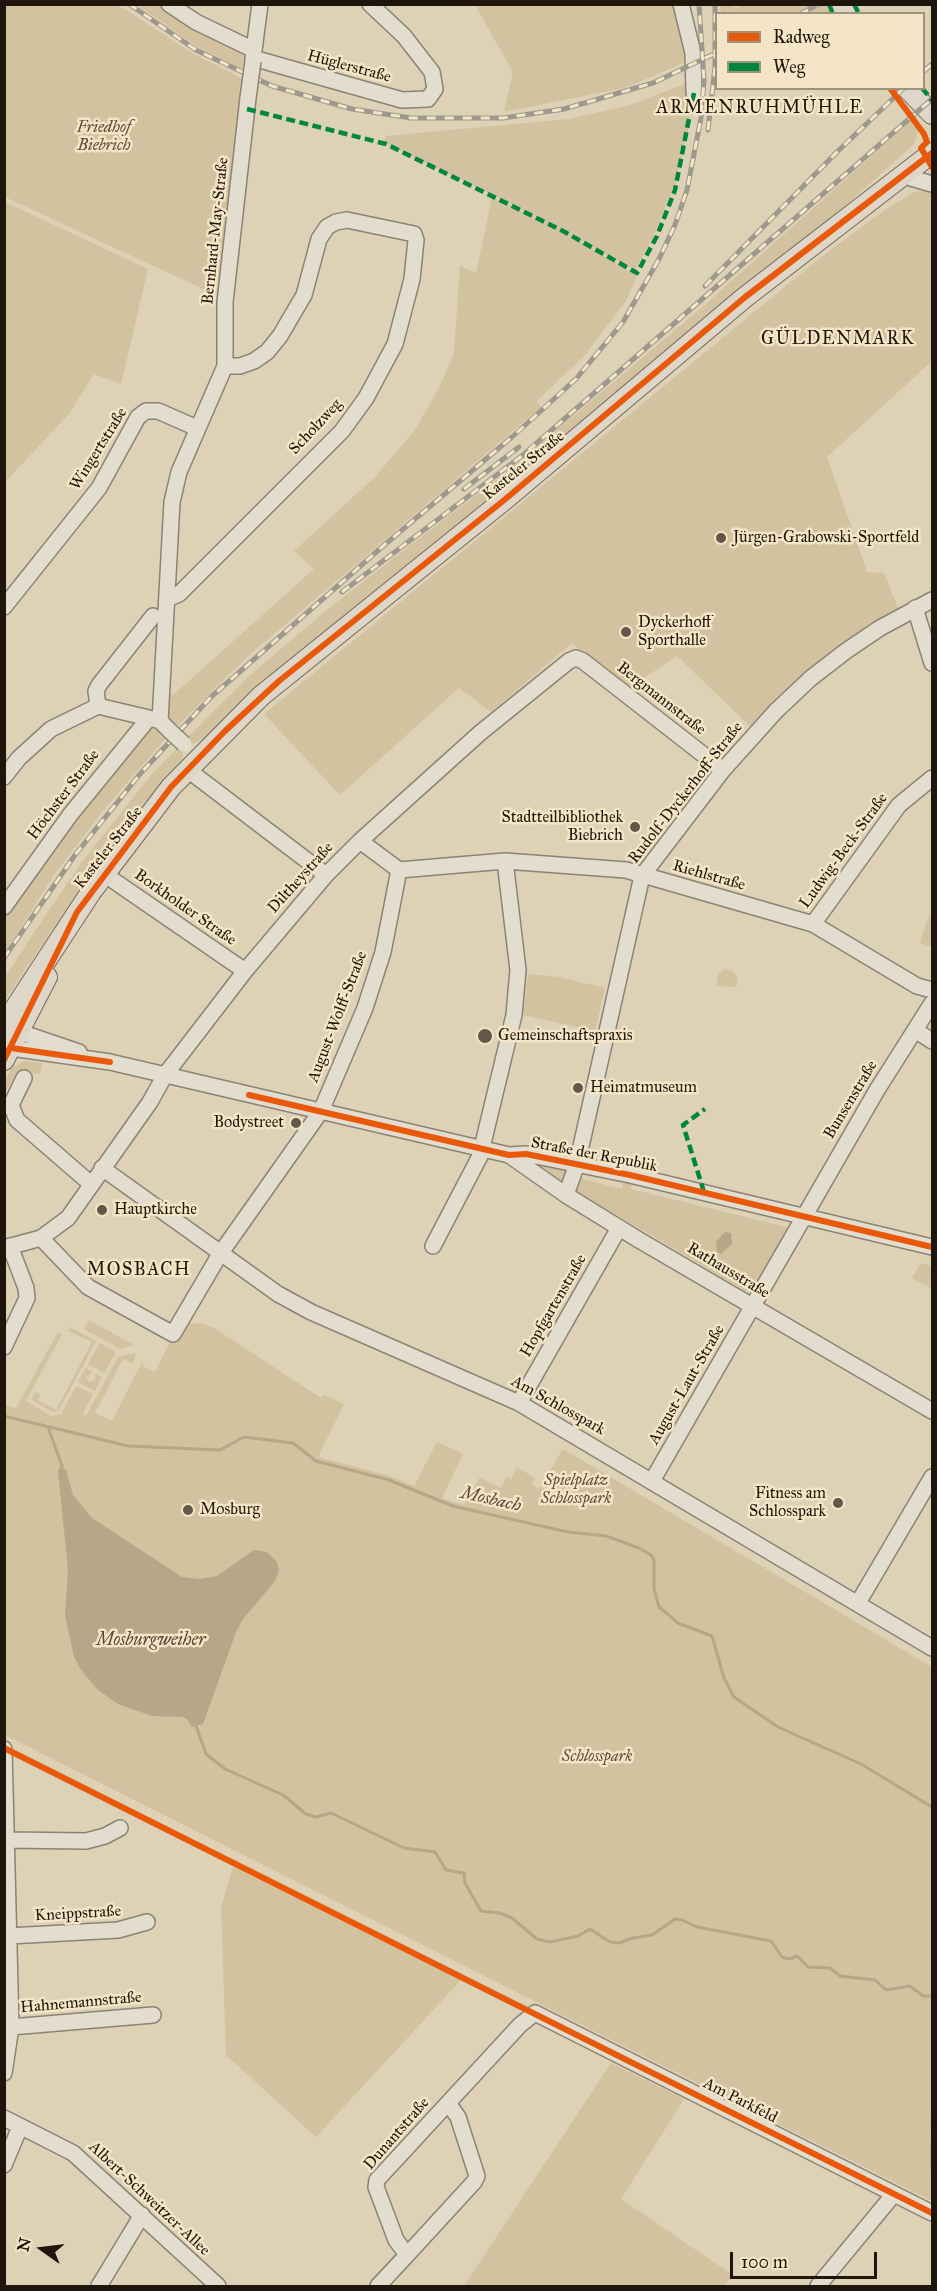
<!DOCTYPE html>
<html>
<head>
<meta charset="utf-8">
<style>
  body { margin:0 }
  #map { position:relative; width:937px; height:2291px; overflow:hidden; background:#ddd1b6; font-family:"IM FELL Great Primer",serif }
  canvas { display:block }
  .frame { position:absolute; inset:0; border:6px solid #1f150c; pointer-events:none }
  .legend { position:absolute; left:715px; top:12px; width:210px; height:78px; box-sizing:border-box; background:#f3e5c6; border:2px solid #9e927c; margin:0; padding:8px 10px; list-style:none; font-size:18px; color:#1f150c }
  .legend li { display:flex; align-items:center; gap:12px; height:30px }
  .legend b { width:30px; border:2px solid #9e927c }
  .north { position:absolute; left:12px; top:2219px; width:60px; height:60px; -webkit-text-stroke:4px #f3e5c6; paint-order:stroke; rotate:284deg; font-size:16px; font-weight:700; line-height:24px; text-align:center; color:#1f150c }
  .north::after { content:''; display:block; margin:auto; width:21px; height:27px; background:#1f150c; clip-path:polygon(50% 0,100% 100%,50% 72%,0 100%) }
  .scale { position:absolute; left:730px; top:2252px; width:147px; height:27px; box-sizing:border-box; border:3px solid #1f150c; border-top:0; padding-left:8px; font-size:18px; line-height:21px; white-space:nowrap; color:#1f150c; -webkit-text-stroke:4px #f3e5c6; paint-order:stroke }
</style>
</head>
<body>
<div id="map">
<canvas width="937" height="2291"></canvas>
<div class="frame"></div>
<ul class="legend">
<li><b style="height:8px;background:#e8590c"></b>Radweg</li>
<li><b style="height:8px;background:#00873e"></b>Weg</li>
</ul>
<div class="north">N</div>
<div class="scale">100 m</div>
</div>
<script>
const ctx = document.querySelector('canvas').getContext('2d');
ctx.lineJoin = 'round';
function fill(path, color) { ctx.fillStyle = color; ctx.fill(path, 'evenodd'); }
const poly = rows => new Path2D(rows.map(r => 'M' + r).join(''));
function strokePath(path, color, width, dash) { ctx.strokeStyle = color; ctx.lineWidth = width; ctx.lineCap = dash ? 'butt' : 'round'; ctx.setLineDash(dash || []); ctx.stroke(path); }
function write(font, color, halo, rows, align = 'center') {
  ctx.font = font + ' "IM FELL Great Primer",serif'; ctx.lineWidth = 5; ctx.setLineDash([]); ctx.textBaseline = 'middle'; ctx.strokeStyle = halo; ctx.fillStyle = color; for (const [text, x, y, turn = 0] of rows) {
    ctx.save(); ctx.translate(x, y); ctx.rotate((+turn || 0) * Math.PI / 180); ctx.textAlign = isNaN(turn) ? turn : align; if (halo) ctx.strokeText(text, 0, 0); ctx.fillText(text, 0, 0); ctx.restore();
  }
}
const green = poly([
  [5,4,118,5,194,54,243,79,216,295,5,197],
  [745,4,827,5,832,13,721,13,720,5,734,5,735,9],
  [137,5,157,5,245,53,242,69,198,47],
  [475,5,677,5,688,61,625,88,504,112,513,72],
  [692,81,688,131,675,183,653,237,635,270,518,207,384,143,386,136,569,119,630,105],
  [912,120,918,132,914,144,821,228,258,686,204,739,193,744,186,739,249,676,334,604,518,463,707,303],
  [926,190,932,192,932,361,827,457,867,572,884,573,899,611,752,728,677,656,629,688,572,643,491,712,459,688,340,795,264,714,825,254,885,210,914,192],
  [492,197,563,231,637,276,626,301,585,355,537,401,541,407,247,657,171,732,161,696,173,695,314,569,294,551,375,477,415,430,440,386,454,353,460,266,476,273],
  [5,202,148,269,121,384,94,374,69,414,5,482],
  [152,727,168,736,106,807,54,875,5,952,5,919,86,804,147,728],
  [178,747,183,752,183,760,135,813,98,863,5,1000,5,977,43,919,84,859,152,774],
  [929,915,932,917,932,947,920,943],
  [724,969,732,971,738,978,736,987,716,986,718,975],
  [528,974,559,977,605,988,595,1031,523,1015],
  [25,1061,42,1063,40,1074,21,1073,15,1077,5,1092,5,1082,11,1068],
  [522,1156,569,1167,562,1186],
  [579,1178,622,1189,624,1181,632,1183,631,1189,790,1228,754,1290,747,1292,573,1189],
  [921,1263,932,1266,932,1289,912,1278],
  [89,1320,134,1345,120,1349,84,1329],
  [185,1323,204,1324,214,1328,321,1398,324,1395,344,1404,318,1457,390,1476,414,1486,437,1442,463,1454,442,1498,464,1505,480,1477,500,1488,507,1477,511,1479,517,1467,535,1478,531,1484,539,1489,563,1449,932,1667,932,2201,5,1735,4,1405,16,1408,58,1332,62,1334,26,1401,51,1416,61,1414,76,1386,93,1394,83,1414,86,1416,118,1357,136,1353,133,1364,123,1359,95,1413,112,1421,143,1360,143,1366,155,1372,172,1338],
  [70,1327,96,1341,59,1410,53,1412,31,1400,35,1392,40,1394,38,1400,56,1410,92,1342,68,1331],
  [100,1343,116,1352,104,1373,88,1364],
  [86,1368,93,1372,86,1377,89,1382,95,1380,95,1373,102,1377,95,1391,78,1382],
  [233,1867,461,1980,316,2137,226,2055,221,1907],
  [611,2063,684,2099,621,2199,733,2275,724,2286,464,2286]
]);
const water = poly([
  [725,1232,731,1233,732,1244,721,1254,717,1252,716,1242],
  [61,1466,66,1470,73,1495,92,1518,182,1577,200,1579,217,1576,254,1550,267,1552,277,1562,279,1571,275,1581,243,1619,236,1632,203,1724,192,1727,187,1719,182,1717,152,1716,118,1704,98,1690,81,1670,74,1657,65,1615,68,1570,58,1471]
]);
const stream = poly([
  [4,1416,128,1446,220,1450,244,1437,293,1443,316,1461,389,1480,453,1506,568,1532,606,1536,639,1548,651,1555,654,1560,654,1589,659,1607,678,1623,712,1636,724,1678,734,1697,778,1727,861,1764,932,1807],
  [48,1427,62,1466],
  [196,1726,206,1754,225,1769,283,1795,306,1814,316,1817,331,1813,404,1848,435,1852,446,1870,464,1873,465,1883,481,1911,500,1913,512,1918,537,1939,550,1942,578,1936,590,1929,610,1942,619,1943,633,1938,652,1935,675,1919,682,1920,697,1927,771,1941,782,1957,789,1959,797,1956,808,1967,830,1968,840,1976,875,1980,886,1990,910,1986,923,1996,932,1996],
  [932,2119,932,2125],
  [932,2143,932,2168]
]);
const minor = poly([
  [169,4,196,22,254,50],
  [681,4,693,53,694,93],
  [253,58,402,100,428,99,435,89,432,72,404,36,370,4],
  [253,58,260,4],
  [911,178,932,184],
  [167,599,179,594,342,431,366,398,395,344,412,279,416,240,414,234,347,220,336,222,327,227,319,239,304,295,280,336,267,352,254,361,240,366,225,366],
  [4,607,99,488,138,417,146,411,158,411,197,428],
  [915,608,932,663],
  [98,706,96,691,99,685,153,616],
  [171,732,160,721,172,502,179,472,225,366,225,302,248,98],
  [188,770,326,875],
  [4,777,19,758,51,729,98,706,157,720],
  [360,841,399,870,505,861,626,870,813,924,917,986,932,990],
  [104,874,245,971],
  [4,907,70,815,149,718],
  [813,924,899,805,932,778],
  [915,1030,932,1041],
  [20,1032,79,1052],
  [11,1048,110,1062,509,1155,526,1154,630,1175,932,1247],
  [24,1078,11,1105,17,1120,91,1184],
  [509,1155,566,1195,639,1240,932,1411],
  [102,1168,278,1294,311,1312,519,1403,932,1648],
  [566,1195,577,1164,642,876,723,770,776,711,811,678,846,651,880,628,932,600],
  [41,1238,88,1287,173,1334,220,1254,321,1111,365,1008,383,952,399,870],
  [433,1246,480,1156,514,1015,518,970,505,861],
  [4,1248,41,1238,68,1218,150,1102,165,1075,245,971,326,875,360,841,480,733,569,661,576,658,583,661,723,770],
  [4,1347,27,1298,26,1288,10,1246],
  [519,1403,619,1228],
  [652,1481,877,1090,932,1003],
  [858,1603,932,1477],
  [4,1749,11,2027,4,2073],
  [7,1840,86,1841,105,1836,120,1828],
  [9,1936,118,1930,147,1922],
  [11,2027,153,2015],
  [4,2118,73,2153,218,2286],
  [4,2165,20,2127],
  [407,2255,474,2182,477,2176,458,2117,448,2103],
  [99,2286,142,2215],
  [378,2286,407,2255,396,2240,376,2187,377,2180,520,2025,535,2013,932,2213],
  [818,2286,894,2194]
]);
const major = poly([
  [841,4,846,14],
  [907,88,932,114],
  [4,1025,91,892,171,787,261,696,503,501,744,298,932,153],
  [4,1060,47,977]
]);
const rail = poly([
  [129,4,196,50,272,86,352,109,411,118,503,118,564,109,653,83,716,53],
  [800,14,819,4],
  [924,71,932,64],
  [708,130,715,67,715,4],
  [705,286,838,151,904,88],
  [464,489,519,447],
  [342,592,523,455,932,99],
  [4,958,75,855,140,774,211,697,382,547,512,437,576,379,623,322,659,259,675,225,687,190,701,118,704,81,699,4]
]);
const minorBridge = poly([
  [248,98,253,61],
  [171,732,184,744]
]);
const quiet = poly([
  [829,4,833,14],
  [854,4,859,14],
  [922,88,932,100],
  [247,109,386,144,563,231,637,273,657,236,675,190,694,93],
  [704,1192,683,1125,705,1109]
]);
const cycleway = poly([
  [890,88,924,134,927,142,921,148,932,167],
  [11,1048,110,1062],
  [4,1060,77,912,171,787,225,731,279,681,503,501,744,298,932,153],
  [249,1095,509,1155,526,1154,630,1175,932,1247],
  [4,1748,932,2213]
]);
const markers = [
  [721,538,6,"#625748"],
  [626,632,6,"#625748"],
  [635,827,6,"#625748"],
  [485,1036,8,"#625748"],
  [578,1088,6,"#625748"],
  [296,1123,6,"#625748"],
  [102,1210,6,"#625748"],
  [838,1503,6,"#625748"],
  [188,1510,6,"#625748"]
];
const streetNames = [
  ["Hüglerstraße",349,67,15],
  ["Bernhard-May-Straße",216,231,-84],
  ["Scholzweg",316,427,-47],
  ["Wingertstraße",99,449,-58],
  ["Kasteler Straße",524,466,-39],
  ["Bergmannstraße",661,699,38],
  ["Rudolf-Dyckerhoff-Straße",686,793,-52],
  ["Höchster Straße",64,795,-53],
  ["Kasteler Straße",109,848,-52],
  ["Ludwig-Beck-Straße",844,851,-54],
  ["Riehlstraße",709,876,16],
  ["Diltheystraße",301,878,-48],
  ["Borkholder Straße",185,908,35],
  ["August-Wolff-Straße",338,1017,-69],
  ["Bunsenstraße",851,1100,-59],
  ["Straße der Republik",594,1155,11],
  ["Rathausstraße",728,1271,31],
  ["Hopfgartenstraße",554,1306,-60],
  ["August-Laut-Straße",687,1385,-60],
  ["Am Schlosspark",558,1406,29],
  ["Kneippstraße",78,1914,-3],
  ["Hahnemannstraße",81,2003,-5],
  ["Am Parkfeld",740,2101,27],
  ["Dunantstraße",397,2134,-49],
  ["Albert-Schweitzer-Allee",149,2199,43]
];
const parkNames = [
  ["Friedhof",104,128],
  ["Biebrich",104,146],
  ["Spielplatz",576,1481],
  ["Schlosspark",576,1499],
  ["Schlosspark",597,1757]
];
const poiNames = [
  ["Jürgen-Grabowski-Sportfeld",733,538],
  ["Dyckerhoff",638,623],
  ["Sporthalle",638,641],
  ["Stadtteilbibliothek",623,818,"right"],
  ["Biebrich",623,836,"right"],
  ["Gemeinschaftspraxis",498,1036],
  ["Heimatmuseum",590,1088],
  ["Bodystreet",284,1123,"right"],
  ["Hauptkirche",114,1210],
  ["Fitness am",826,1494,"right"],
  ["Schlosspark",826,1512,"right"],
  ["Mosburg",200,1510]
];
const neighbourhoodNames = [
  ["ARMENRUHMÜHLE",760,109],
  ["GÜLDENMARK",838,340],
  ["MOSBACH",139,1271]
];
const waterNames = [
  ["Mosbach",491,1500,13],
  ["Mosburgweiher",151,1641]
];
fill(green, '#d2c29f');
fill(water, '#b6a786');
strokePath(stream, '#b6a786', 3);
strokePath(minor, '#8b8373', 18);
strokePath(major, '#716a5c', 22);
strokePath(minor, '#e3ddd0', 15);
strokePath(major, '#ded7c9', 20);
strokePath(rail, '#9e998e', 5);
strokePath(rail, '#f3e5c6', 3, [9]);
strokePath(minorBridge, '#8b8373', 18, []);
strokePath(minorBridge, '#e3ddd0', 15);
strokePath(quiet, '#00873e', 4.5, [9, 4.5]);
strokePath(cycleway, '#e8590c', 6);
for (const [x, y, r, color] of markers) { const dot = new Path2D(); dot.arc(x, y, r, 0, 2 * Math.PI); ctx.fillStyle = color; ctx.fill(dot); strokePath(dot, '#f3e5c6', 2); }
write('16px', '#1f150c', '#f3e5c6', streetNames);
write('italic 16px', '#5a4d39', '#f3e5c6', parkNames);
write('16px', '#1f150c', '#f3e5c6', poiNames, 'left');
ctx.letterSpacing = '1.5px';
write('18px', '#1f150c', '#f3e5c6', neighbourhoodNames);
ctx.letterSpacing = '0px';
write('italic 18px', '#554835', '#f3e5c6', waterNames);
</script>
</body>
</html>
